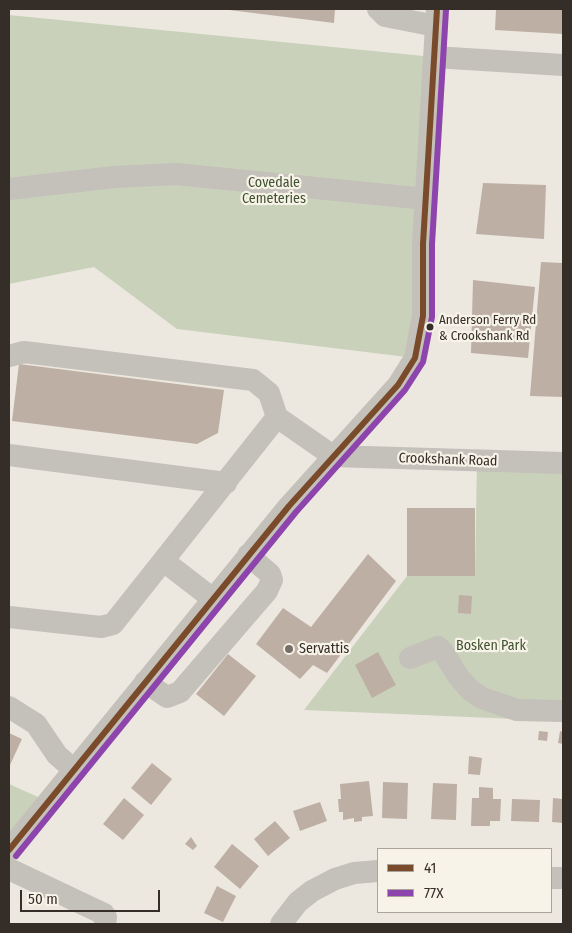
<!DOCTYPE html>
<html>
<head>
<meta charset="utf-8">
<style>
  body { margin:0 }
  #map { position:relative; width:572px; height:933px; overflow:hidden; background:#ece8e0; font-family:"Fira Sans Condensed",sans-serif }
  canvas { display:block }
  .frame { position:absolute; inset:0; border:10px solid #352e28; pointer-events:none }
  .legend { position:absolute; left:377px; top:848px; width:175px; height:65px; box-sizing:border-box; background:#f8f3e8; border:1px solid #aaa49b; margin:0; padding:6px 9px; list-style:none; font-size:15px; color:#352e28 }
  .legend li { display:flex; align-items:center; gap:10px; height:25px }
  .legend b { width:25px; border:1px solid #aaa49b }
  .scale { position:absolute; left:20px; top:890px; width:140px; height:22px; box-sizing:border-box; border:2px solid #352e28; border-top:0; padding-left:6px; font-size:15px; line-height:18px; white-space:nowrap; color:#352e28; -webkit-text-stroke:4px #f8f3e8; paint-order:stroke }
</style>
</head>
<body>
<div id="map">
<canvas width="572" height="933"></canvas>
<div class="frame"></div>
<ul class="legend">
<li><b style="height:6px;background:#7a4b2a"></b>41</li>
<li><b style="height:6px;background:#8e44ad"></b>77X</li>
</ul>
<div class="scale">50 m</div>
</div>
<script>
const ctx = document.querySelector('canvas').getContext('2d');
ctx.lineJoin = 'round';
function fill(path, color) { ctx.fillStyle = color; ctx.fill(path, 'evenodd'); }
const poly = rows => new Path2D(rows.map(r => 'M' + r).join(''));
function strokePath(path, color, width, dash) { ctx.strokeStyle = color; ctx.lineWidth = width; ctx.lineCap = dash ? 'butt' : 'round'; ctx.setLineDash(dash || []); ctx.stroke(path); }
function write(font, color, halo, rows, align = 'center') {
  ctx.font = font + ' "Fira Sans Condensed",sans-serif'; ctx.lineWidth = 4.5; ctx.setLineDash([]); ctx.textBaseline = 'middle'; ctx.strokeStyle = halo; ctx.fillStyle = color; for (const [text, x, y, turn = 0] of rows) {
    ctx.save(); ctx.translate(x, y); ctx.rotate((+turn || 0) * Math.PI / 180); ctx.textAlign = isNaN(turn) ? turn : align; if (halo) ctx.strokeText(text, 0, 0); ctx.fillText(text, 0, 0); ctx.restore();
  }
}
const green = poly([
  [9,15,434,57,415,358,177,329,94,267,9,284],
  [477,460,563,463,563,721,304,710,407,576,475,576],
  [9,784,47,801,9,850]
]);
const building = poly([
  [221,9,335,9,334,23],
  [496,9,563,9,563,34,495,30],
  [483,183,546,185,544,239,476,234],
  [541,262,563,263,563,397,530,396],
  [473,280,535,287,528,358,471,353],
  [19,364,224,390,218,433,197,444,12,421],
  [407,508,475,508,475,576,407,576],
  [368,554,396,581,327,673,313,665,300,679,256,644,283,608,311,627],
  [459,595,472,596,471,614,458,613],
  [378,652,396,685,372,698,355,665],
  [228,654,256,676,224,716,196,694],
  [539,731,548,732,547,741,538,740],
  [560,731,563,732,563,744,558,743],
  [9,733,22,739,10,765,9,764],
  [469,756,482,758,480,775,468,774],
  [152,763,172,779,151,805,131,788],
  [369,781,373,816,362,817,362,821,354,822,354,818,343,820,343,812,339,812,338,799,341,799,340,784],
  [383,782,408,783,407,819,382,818],
  [433,783,457,784,456,820,431,819],
  [479,787,493,788,493,799,501,799,500,821,490,821,490,826,471,826,472,798,479,798],
  [124,798,144,815,123,840,103,824],
  [553,798,563,799,563,823,552,822],
  [512,799,540,800,539,822,511,821],
  [320,802,327,821,300,831,293,811],
  [275,821,290,838,268,856,254,839],
  [191,837,197,846,193,850,185,844],
  [232,844,259,866,240,889,214,867],
  [217,886,236,896,223,922,204,913]
]);
const minor = poly([
  [378,9,385,16,436,26],
  [434,57,563,65],
  [9,189,115,177,176,174,426,199],
  [9,356,24,352,253,380,269,393,277,417,113,624,101,627,9,617],
  [277,417,333,456],
  [9,455,226,483],
  [333,456,563,463],
  [165,562,213,599],
  [410,658,438,647,443,652,458,676,470,690,482,698,517,710,563,711],
  [145,682,167,697,180,692,267,591,272,580,270,574,248,555],
  [9,707,36,724,57,755,73,769],
  [9,850,289,506,398,385,415,358,423,316,423,244,437,9],
  [9,869,104,914,106,917,105,924],
  [551,878,563,878],
  [281,924,298,902,312,891,335,879,354,873,378,871]
]);
const bus1 = poly([
  [9,850,289,506,398,385,415,358,423,316,423,244,437,9]
]);
const bus2 = poly([
  [16,856,296,512,405,390,423,362,432,317,432,244,446,10]
]);
const markers = [
  [430,327,4.5,"#352e28"],
  [289,649,5,"#756f68"]
];
const busNames = [
  ["Anderson Ferry Rd",439,320],
  ["& Crookshank Rd",439,336]
];
const parkNames = [
  ["Covedale",274,183],
  ["Cemeteries",274,199],
  ["Bosken Park",491,646]
];
const streetNames = [
  ["Crookshank Road",448,460,2]
];
const poiNames = [
  ["Servattis",299,649]
];
fill(green, '#c9d1bb');
fill(building, '#beafa4');
strokePath(minor, '#c4c0ba', 22);
strokePath(bus1, '#7a4b2a', 6);
strokePath(bus2, '#8e44ad', 6);
for (const [x, y, r, color] of markers) { const dot = new Path2D(); dot.arc(x, y, r, 0, 2 * Math.PI); ctx.fillStyle = color; ctx.fill(dot); strokePath(dot, '#f8f3e8', 2); }
write('13px', '#352e28', '#f8f3e8', busNames, 'left');
write('14px', '#3e512e', '#f8f3e8', parkNames);
write('14px', '#352e28', '#f8f3e8', streetNames);
write('14px', '#352e28', '#f8f3e8', poiNames, 'left');
</script>
</body>
</html>
